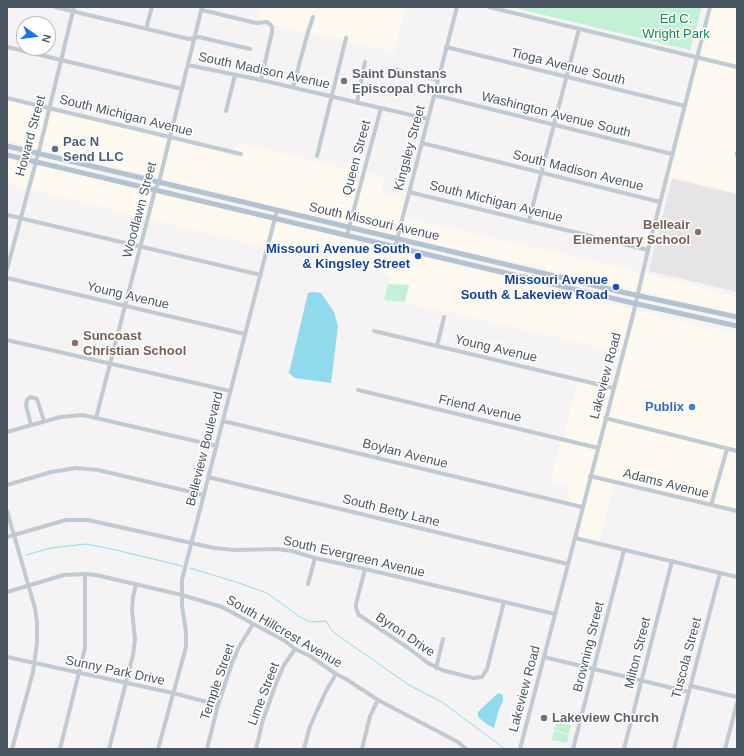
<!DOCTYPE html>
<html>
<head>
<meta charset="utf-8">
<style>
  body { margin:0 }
  #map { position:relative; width:744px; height:756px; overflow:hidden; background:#f5f3f3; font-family:Arial,sans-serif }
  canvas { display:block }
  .frame { position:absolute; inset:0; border:8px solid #4a5661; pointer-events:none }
  .north { position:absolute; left:16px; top:16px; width:40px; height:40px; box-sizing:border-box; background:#fff; border:1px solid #b7bbc0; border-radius:50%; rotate:104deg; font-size:11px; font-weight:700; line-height:16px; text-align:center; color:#4a5661 }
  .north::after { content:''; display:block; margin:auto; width:14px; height:18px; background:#1a73e8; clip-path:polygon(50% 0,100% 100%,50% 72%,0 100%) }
</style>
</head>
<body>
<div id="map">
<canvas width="744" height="756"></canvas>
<div class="frame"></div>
<div class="north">N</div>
</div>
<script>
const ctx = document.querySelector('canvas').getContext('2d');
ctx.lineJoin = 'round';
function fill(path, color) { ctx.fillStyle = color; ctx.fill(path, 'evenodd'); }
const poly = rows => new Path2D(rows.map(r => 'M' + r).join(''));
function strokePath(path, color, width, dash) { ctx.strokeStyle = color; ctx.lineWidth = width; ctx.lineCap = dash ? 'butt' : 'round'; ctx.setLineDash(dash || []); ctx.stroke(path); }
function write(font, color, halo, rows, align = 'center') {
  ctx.font = font + ' Arial,sans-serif'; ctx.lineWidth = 3; ctx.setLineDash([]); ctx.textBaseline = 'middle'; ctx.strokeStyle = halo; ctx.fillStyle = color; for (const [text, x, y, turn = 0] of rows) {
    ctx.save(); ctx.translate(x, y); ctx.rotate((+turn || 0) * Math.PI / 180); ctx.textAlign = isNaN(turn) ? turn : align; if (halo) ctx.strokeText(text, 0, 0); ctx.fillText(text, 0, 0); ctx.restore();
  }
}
const commercial = poly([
  [262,7,406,7,394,52,348,42,349,36,345,35,344,40,330,37,330,36,310,32,316,16,312,15,305,32,275,26,267,20,259,21],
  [712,7,737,7,737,65,699,55],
  [698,59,737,69,737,144,734,156,737,157,737,193,672,177,668,181],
  [7,100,47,110,37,148,7,141],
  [51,111,167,139,158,178,41,149],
  [172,140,243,157,244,153,233,150,238,143,361,172,348,224,162,179],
  [7,157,32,163,26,188,7,183],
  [37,164,152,191,145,218,30,189],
  [366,173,386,178,381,194,405,200,396,235,352,225],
  [157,193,273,220,266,247,150,219],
  [405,218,640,272,636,290,400,236],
  [277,221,632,309,612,385,620,352,405,302,409,285,388,284,390,276,326,258,325,260,270,248],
  [645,273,737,297,737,315,641,291],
  [636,310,737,334,737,449,608,417],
  [578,381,611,389,596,445,563,437],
  [607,421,725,450,709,502,593,474],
  [561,441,595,449,581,505,565,501,570,486,550,481],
  [729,451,737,453,737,509,714,503],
  [592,478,614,484,599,541,578,536]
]);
const education = poly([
  [672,179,737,194,737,292,649,271]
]);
const green = poly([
  [511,7,702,7,690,50],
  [388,284,409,285,405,302,384,300],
  [556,722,571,725,569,734,554,730],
  [554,731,569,735,567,743,552,740]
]);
const water = poly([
  [313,292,321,293,334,312,338,326,331,383,295,378,289,373,308,293],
  [498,693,503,695,503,701,499,709,494,728,488,725,478,717,478,712]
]);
const stream = poly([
  [26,555,51,548,86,544,116,550,182,566],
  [190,568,236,582,267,593,300,617,310,622,326,621,333,632,409,685,442,702,505,749]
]);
const minor = poly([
  [55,7,189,39,199,37,250,49],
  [489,7,737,67],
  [202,10,256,23,267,22,270,24,272,27,272,32,261,80],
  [146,29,152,7],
  [7,47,182,89],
  [446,47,685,106],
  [188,65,261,80,428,119],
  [396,70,438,80],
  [293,87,308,32,313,17],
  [434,95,672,154],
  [7,98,241,154],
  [357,103,365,62],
  [226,111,235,75],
  [422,143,660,202],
  [737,155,737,153],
  [317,156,346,38],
  [409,192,648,250],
  [7,215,261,275],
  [529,220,579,29],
  [347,235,381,108],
  [395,247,457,7],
  [7,269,40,147,74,7],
  [7,278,245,334],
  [374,331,613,388],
  [7,340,230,391],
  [437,346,444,317],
  [358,390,598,448],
  [96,418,155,190,159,182,202,7],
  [605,418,737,451],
  [223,421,582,507],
  [31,425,26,405,27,400,30,397,37,399,44,421],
  [7,432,60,417,83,415,217,446],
  [590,476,737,511],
  [208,477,568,564],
  [7,485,51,472,76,468,98,470,204,495],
  [711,505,727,449],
  [7,511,35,608,37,623,37,643,33,672,12,749],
  [7,537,66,520,88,520,214,548,235,550,277,549,292,551,315,558,365,569,555,614],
  [575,538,737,577],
  [365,569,356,604,356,608,359,615,407,647,428,663,442,670,473,678,482,677,487,669,504,602],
  [308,584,315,558],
  [7,592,64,575,85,574,96,575,182,595,222,607,285,641,295,649,310,656,336,674,346,679,378,700,458,742,466,749],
  [7,657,173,693,218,705],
  [544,657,689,692],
  [436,668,443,639],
  [691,686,737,697],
  [60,749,85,648,85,574],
  [109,749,133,655,135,639,132,610,133,597,136,585],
  [158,749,186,647,186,632,182,606,182,580,186,564,277,210],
  [207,749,218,705,232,663,239,647,253,624],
  [256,749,263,720,277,681,284,665,295,649],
  [304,749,310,726,326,691,336,674],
  [362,749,370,716,378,700],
  [520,749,633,315,648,250,710,7],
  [573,749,624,550],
  [624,749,672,561],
  [674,749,720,573],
  [725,749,737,703]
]);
const major = poly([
  [7,146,626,293,737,317],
  [7,155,624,301,737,326]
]);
const markers = [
  [344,81,4,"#6b7280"],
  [55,149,4,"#5c6f8a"],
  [698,232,4,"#8d6e63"],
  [418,256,4,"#1a4fb4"],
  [616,287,4,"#1a4fb4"],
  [75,343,4,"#8d6e63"],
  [692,407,4,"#3f7fe0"],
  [544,718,4,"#6b7280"]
];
const parkNames = [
  ["Ed C.",676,19],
  ["Wright Park",676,34]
];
const streetNames = [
  ["Tioga Avenue South",568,67,14],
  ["South Madison Avenue",264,71,12],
  ["Washington Avenue South",556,115,14],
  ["South Michigan Avenue",126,116,14],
  ["Howard Street",31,136,-75],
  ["Kingsley Street",410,148,-75],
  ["Queen Street",357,158,-75],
  ["South Madison Avenue",578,171,14],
  ["South Michigan Avenue",496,202,14],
  ["Woodlawn Street",140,210,-75],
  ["South Missouri Avenue",374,222,13],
  ["Young Avenue",128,296,13],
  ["Young Avenue",496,349,13],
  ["Lakeview Road",606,376,-75],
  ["Friend Avenue",480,409,13],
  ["Belleview Boulevard",205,449,-76],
  ["Boylan Avenue",405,454,14],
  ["Adams Avenue",666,484,14],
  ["South Betty Lane",391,511,14],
  ["South Evergreen Avenue",354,557,13],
  ["South Hillcrest Avenue",284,632,30],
  ["Byron Drive",405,635,34],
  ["Browning Street",589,647,-76],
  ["Milton Street",638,653,-76],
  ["Tuscola Street",687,658,-75],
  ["Sunny Park Drive",115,671,12],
  ["Temple Street",218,682,-71],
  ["Lakeview Road",525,689,-75],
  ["Lime Street",264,694,-69]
];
const worshipNames = [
  ["Saint Dunstans",352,74],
  ["Episcopal Church",352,89],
  ["Lakeview Church",552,718]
];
const serviceNames = [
  ["Pac N",63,142],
  ["Send LLC",63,157]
];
const educationNames = [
  ["Belleair",690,225],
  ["Elementary School",690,240],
  ["Suncoast",83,336,"left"],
  ["Christian School",83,351,"left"]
];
const transitNames = [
  ["Missouri Avenue South",410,249],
  ["& Kingsley Street",410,264],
  ["Missouri Avenue",608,280],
  ["South & Lakeview Road",608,295]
];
const shopNames = [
  ["Publix",684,407]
];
fill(commercial, '#fdf9ef');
fill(education, '#e6e4e5');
fill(green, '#c3f1d5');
fill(water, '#90daee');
strokePath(stream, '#90daee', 1);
strokePath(minor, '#c1cad2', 4);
strokePath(major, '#b3c2d1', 5);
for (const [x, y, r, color] of markers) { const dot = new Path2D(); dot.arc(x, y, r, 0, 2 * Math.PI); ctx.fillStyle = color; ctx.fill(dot); strokePath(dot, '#fff', 1.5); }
write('13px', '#17864f', '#fff', parkNames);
write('13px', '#4a5661', '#fff', streetNames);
write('bold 13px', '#5b616d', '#fff', worshipNames, 'left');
write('bold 13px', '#4e5e75', '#fff', serviceNames, 'left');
write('bold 13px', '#785e54', '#fff', educationNames, 'right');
write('bold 13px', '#164399', '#fff', transitNames, 'right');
write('bold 13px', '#366cbe', '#fff', shopNames, 'right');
</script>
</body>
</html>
